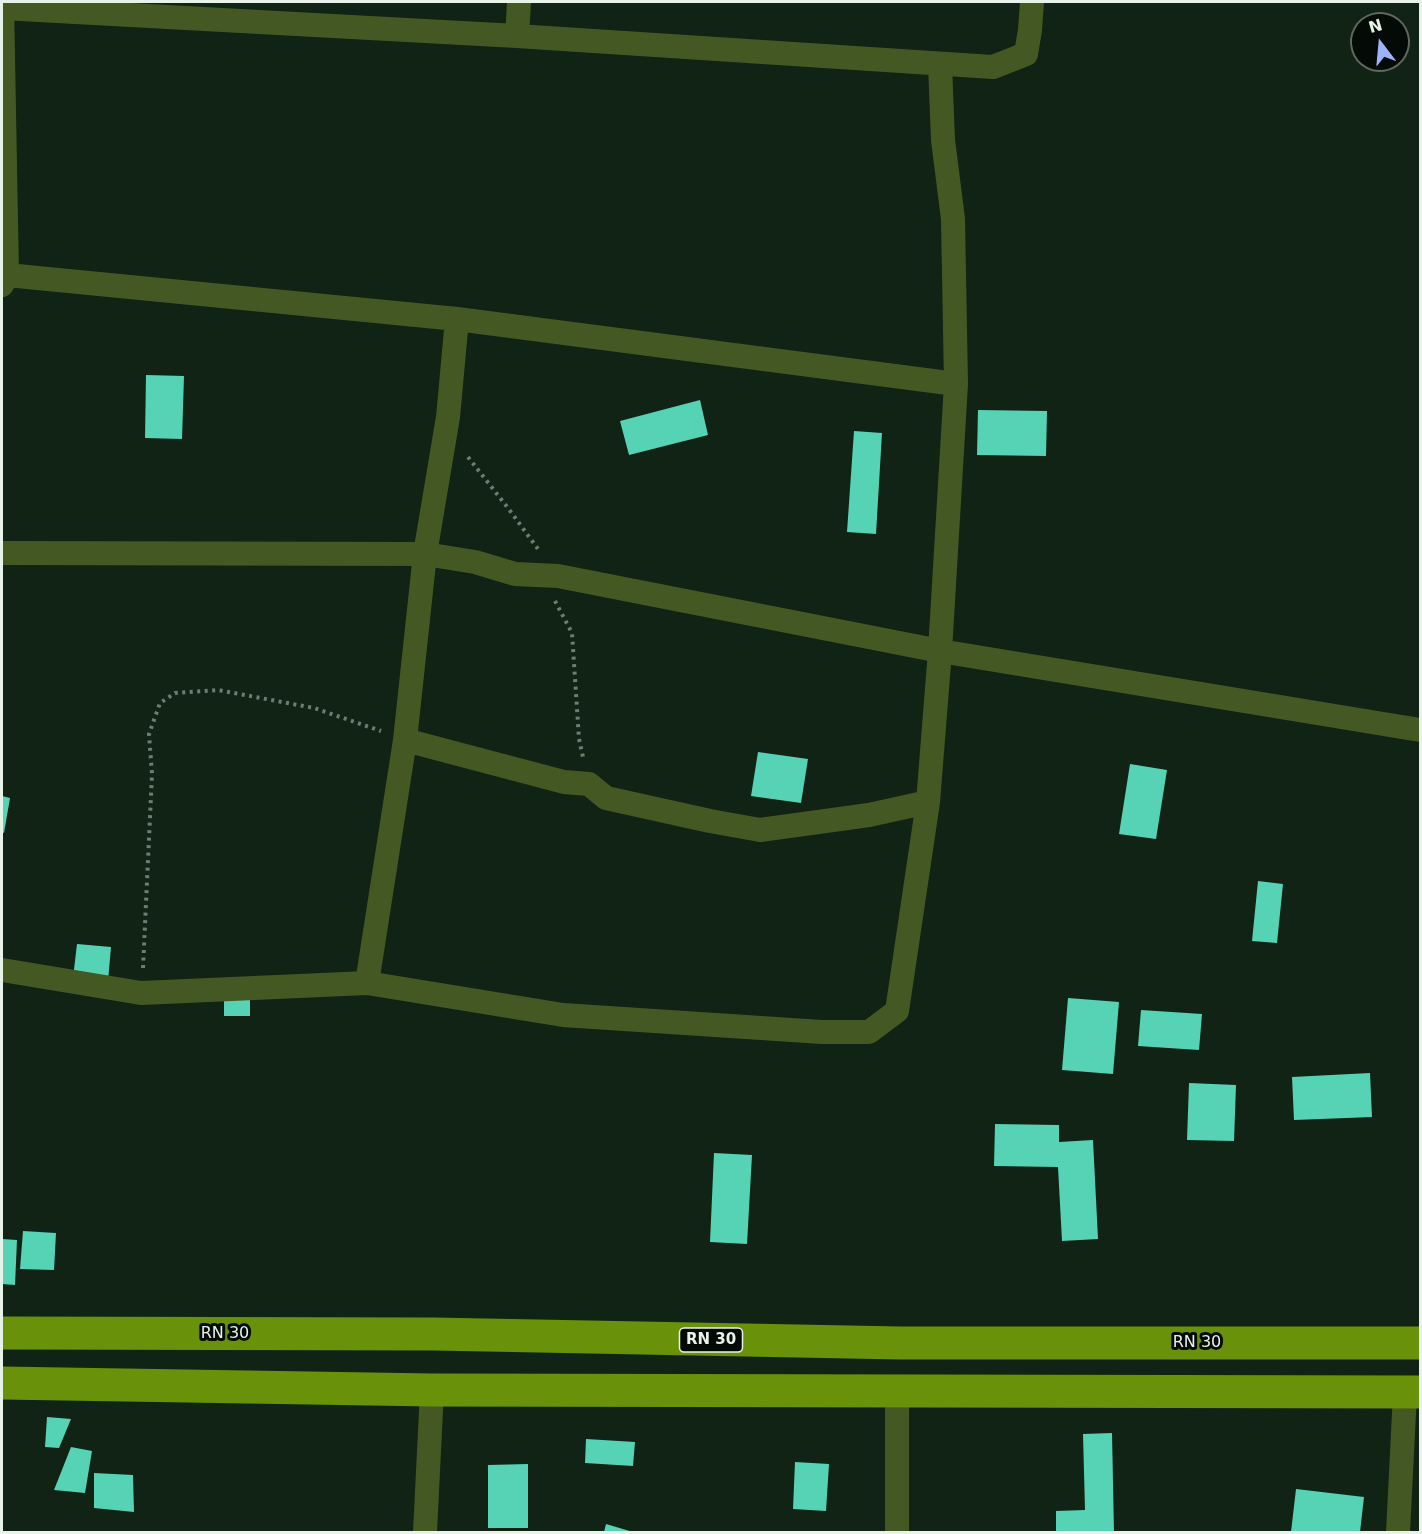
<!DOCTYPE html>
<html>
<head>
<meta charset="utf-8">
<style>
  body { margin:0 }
  #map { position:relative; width:1422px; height:1534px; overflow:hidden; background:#112315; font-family:"DejaVu Sans",sans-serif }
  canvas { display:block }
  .frame { position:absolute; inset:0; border:3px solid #e7f2e9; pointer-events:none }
  .north { position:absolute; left:1350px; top:12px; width:60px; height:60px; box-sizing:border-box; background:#040a05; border:2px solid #5f6760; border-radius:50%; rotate:344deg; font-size:16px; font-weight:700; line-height:24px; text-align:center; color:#e7f2e9 }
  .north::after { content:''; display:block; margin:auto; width:21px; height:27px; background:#9db4fd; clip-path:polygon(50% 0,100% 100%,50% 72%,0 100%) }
</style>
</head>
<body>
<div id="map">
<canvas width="1422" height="1534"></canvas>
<div class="frame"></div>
<div class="north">N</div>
</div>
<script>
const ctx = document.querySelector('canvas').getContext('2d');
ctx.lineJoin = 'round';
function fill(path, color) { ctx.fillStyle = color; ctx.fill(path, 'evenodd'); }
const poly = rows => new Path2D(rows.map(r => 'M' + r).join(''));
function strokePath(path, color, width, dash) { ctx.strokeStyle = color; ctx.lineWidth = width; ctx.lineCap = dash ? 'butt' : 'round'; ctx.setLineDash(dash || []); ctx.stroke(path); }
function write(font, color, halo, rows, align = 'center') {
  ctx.font = font + ' "DejaVu Sans",sans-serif'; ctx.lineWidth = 6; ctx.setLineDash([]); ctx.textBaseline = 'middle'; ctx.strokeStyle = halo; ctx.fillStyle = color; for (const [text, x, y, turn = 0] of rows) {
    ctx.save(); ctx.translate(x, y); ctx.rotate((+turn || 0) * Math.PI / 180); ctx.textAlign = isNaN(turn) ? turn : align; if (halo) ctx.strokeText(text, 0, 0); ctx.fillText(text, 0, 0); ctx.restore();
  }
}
const building = poly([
  [146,375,184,376,182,439,145,438],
  [700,400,708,435,629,455,620,421],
  [978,410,1047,411,1046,456,977,455],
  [854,431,882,433,876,534,847,532],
  [758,752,808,759,801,803,751,796],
  [1130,764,1167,770,1156,839,1119,834],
  [2,796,10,798,4,833,2,832],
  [1258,881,1283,884,1277,943,1252,941],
  [77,944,111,947,108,981,73,978],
  [1068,998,1119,1002,1113,1074,1062,1070],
  [250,999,250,1016,224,1016,224,1000],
  [1141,1010,1202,1014,1199,1050,1138,1046],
  [1370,1073,1372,1117,1294,1120,1292,1077],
  [1189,1083,1236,1085,1234,1141,1187,1140],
  [995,1124,1059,1125,1059,1142,1093,1140,1098,1239,1062,1241,1058,1167,994,1166],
  [714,1153,752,1155,747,1244,710,1242],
  [23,1231,56,1233,54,1270,20,1269],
  [2,1239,17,1240,15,1285,2,1284],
  [47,1417,71,1419,59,1448,45,1447],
  [1112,1433,1114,1532,1056,1532,1056,1511,1085,1510,1083,1434],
  [586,1439,635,1442,633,1466,585,1463],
  [71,1447,92,1451,85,1493,54,1490],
  [795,1462,829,1464,826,1511,793,1509],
  [528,1464,528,1528,488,1528,488,1465],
  [94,1473,133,1475,134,1512,94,1508],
  [1296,1489,1364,1497,1360,1532,1291,1532],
  [606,1524,633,1532,604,1532]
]);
const path = poly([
  [468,457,508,508,538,549],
  [555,601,572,633,579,739,583,757],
  [143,968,152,774,149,734,160,703,175,693,218,690,314,708,381,731]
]);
const street = poly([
  [2,8,517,36,993,67,1026,54,1030,30,1032,2],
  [517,36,519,2],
  [7,275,457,319,956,384],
  [2,285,7,275,2,2],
  [2,553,425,554,475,562,515,574,558,576,940,651,1420,730],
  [405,740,564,782,589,784,606,798,710,821,760,830,869,815,928,802],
  [2,970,141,993,367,983,563,1015,822,1032,869,1032,897,1011,928,802,940,651,956,384,953,219,943,140,940,64],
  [367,983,405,740,425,554,448,417,457,319],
  [425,1532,432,1390],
  [897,1532,897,1392],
  [1398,1532,1405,1393]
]);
const primary = poly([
  [2,1333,434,1334,901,1343,1420,1343],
  [2,1383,432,1390,1420,1392]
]);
const shields = [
  [711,1340,63]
];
const shieldNames = [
  ["RN 30",711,1340]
];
const streetNames = [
  ["RN 30",225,1334],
  ["RN 30",1197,1343]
];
fill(building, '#56d3b5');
strokePath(path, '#6e7d71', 4, [3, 4.5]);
strokePath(street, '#445823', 24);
strokePath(primary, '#69910a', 33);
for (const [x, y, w] of shields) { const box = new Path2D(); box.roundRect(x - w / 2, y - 12, w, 24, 4.5); ctx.fillStyle = '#040a05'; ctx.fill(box); strokePath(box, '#e7f2e9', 1.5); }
write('bold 15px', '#e7f2e9', null, shieldNames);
write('16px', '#e7f2e9', '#040a05', streetNames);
</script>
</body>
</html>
